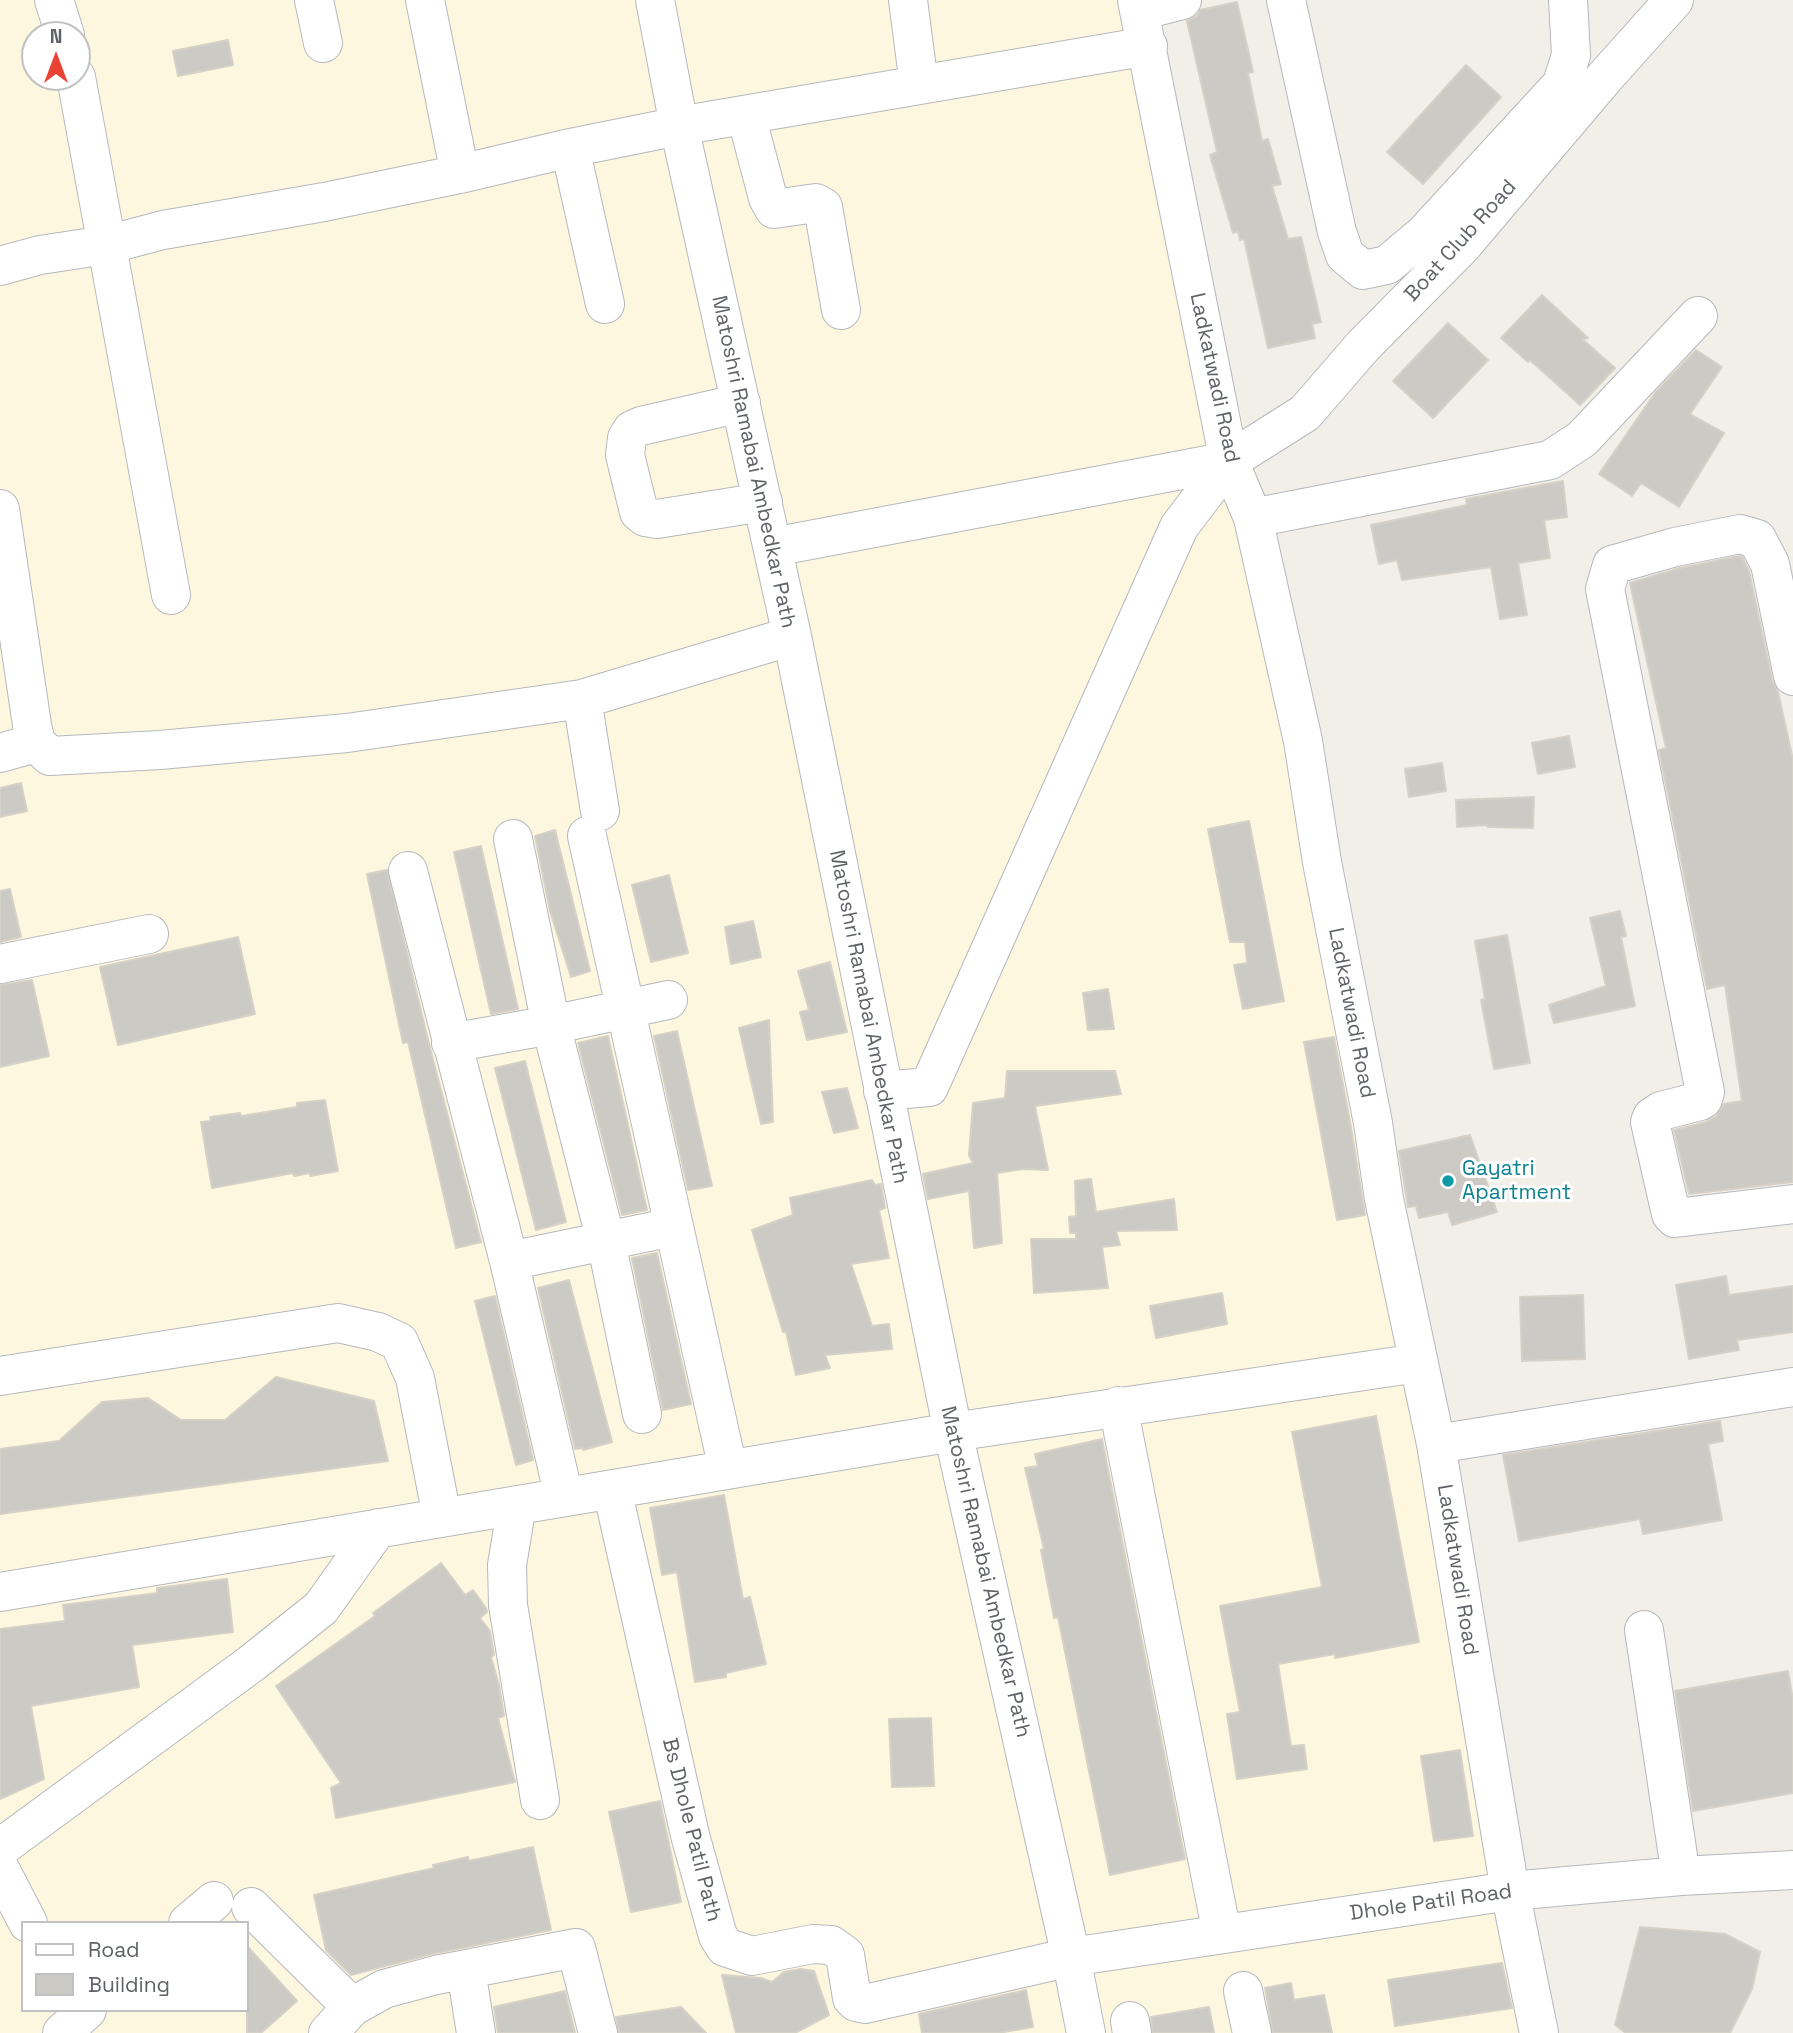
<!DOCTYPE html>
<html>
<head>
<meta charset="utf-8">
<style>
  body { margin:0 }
  #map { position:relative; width:1793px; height:2033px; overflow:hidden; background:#f1efe8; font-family:"Space Grotesk",sans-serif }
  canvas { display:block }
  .legend { position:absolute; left:21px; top:1921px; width:228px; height:91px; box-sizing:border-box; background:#fff; border:2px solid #bfc1c3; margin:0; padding:9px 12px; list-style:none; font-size:21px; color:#5f6368 }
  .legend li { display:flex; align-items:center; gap:14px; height:35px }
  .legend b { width:35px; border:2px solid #bfc1c3 }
  .north { position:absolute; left:21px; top:21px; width:70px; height:70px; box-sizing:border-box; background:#fff; border:2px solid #bfc1c3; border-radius:50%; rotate:0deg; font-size:19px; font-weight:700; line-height:28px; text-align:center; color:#5f6368 }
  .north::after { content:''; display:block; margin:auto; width:24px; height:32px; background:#ea4335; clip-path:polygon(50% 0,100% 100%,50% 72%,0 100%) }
</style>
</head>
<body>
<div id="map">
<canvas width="1793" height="2033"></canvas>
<ul class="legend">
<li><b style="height:9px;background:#fff"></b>Road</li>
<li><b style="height:19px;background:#cccac5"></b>Building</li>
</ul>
<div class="north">N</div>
</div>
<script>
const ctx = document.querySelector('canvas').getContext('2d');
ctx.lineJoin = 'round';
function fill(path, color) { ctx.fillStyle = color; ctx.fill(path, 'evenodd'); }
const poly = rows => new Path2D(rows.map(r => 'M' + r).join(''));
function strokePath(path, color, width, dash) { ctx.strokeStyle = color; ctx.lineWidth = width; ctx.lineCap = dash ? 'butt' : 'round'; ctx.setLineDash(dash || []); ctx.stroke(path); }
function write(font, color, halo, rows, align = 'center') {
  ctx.font = font + ' "Space Grotesk",sans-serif'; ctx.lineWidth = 6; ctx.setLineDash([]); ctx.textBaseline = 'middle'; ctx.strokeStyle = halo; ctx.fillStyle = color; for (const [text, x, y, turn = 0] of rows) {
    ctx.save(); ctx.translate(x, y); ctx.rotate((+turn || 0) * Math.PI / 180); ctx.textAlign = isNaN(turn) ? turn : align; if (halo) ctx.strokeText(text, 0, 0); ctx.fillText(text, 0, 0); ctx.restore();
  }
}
const commercial = poly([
  [0,0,1147,0,1232,380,1269,522,1543,2033,0,2033],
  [35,35,77,35,77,77,35,77],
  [23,1923,247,1923,247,2010,23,2010]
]);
const building = poly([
  [1237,2,1253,72,1248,73,1262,141,1268,139,1281,184,1272,186,1288,239,1301,237,1321,322,1312,324,1315,338,1268,348,1244,239,1240,240,1238,231,1233,233,1210,155,1217,152,1187,21,1197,16,1200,10,1237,2],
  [228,40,233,65,178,76,173,51,228,40],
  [1466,65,1501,97,1423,184,1387,152,1466,65],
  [1542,295,1588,338,1582,339,1615,368,1580,405,1530,360,1528,362,1501,338,1542,295],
  [1448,323,1488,360,1433,418,1393,381,1448,323],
  [1696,350,1722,367,1690,414,1724,433,1679,507,1641,483,1632,496,1599,474,1655,393,1696,350],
  [1563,481,1567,517,1544,520,1550,558,1518,563,1527,615,1500,619,1491,567,1402,580,1397,560,1379,564,1371,525,1467,505,1466,499,1563,481],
  [1739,556,1742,557,1749,571,1772,680,1778,692,1793,760,1793,1182,1689,1194,1674,1130,1706,1122,1716,1117,1724,1104,1742,1101,1725,985,1707,989,1659,750,1666,748,1630,583,1680,568,1739,556],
  [1569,736,1575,767,1538,774,1532,743,1569,736],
  [1442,763,1446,791,1409,797,1405,769,1442,763],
  [21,783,27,811,0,817,0,788,21,783],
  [1534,797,1533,828,1488,827,1487,825,1457,827,1456,800,1534,797],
  [1249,821,1284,1001,1243,1009,1234,965,1247,963,1245,942,1230,942,1208,829,1249,821],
  [555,830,590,971,571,977,550,911,535,836,555,830],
  [481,846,518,1009,491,1014,454,852,481,846],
  [387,870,430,1048,481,1242,456,1248,408,1042,403,1043,367,874,387,870],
  [669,875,688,953,651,962,632,885,669,875],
  [10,889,21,937,0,942,0,891,10,889],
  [1620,911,1626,936,1621,937,1635,1006,1554,1023,1549,1005,1606,986,1590,918,1620,911],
  [753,921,761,957,731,964,725,927,753,921],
  [1507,935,1530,1063,1494,1069,1481,1000,1485,999,1475,941,1507,935],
  [238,937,255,1014,118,1045,100,967,238,937],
  [830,962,847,1032,807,1040,800,1012,809,1010,798,971,830,962],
  [32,980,49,1056,0,1067,0,985,32,980],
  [1108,989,1114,1029,1088,1030,1083,993,1108,989],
  [769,1020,773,1122,761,1124,739,1028,769,1020],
  [677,1031,712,1186,688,1190,654,1036,677,1031],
  [608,1036,647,1210,622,1215,578,1043,608,1036],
  [1334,1037,1351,1127,1365,1215,1337,1220,1304,1042,1334,1037],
  [525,1061,566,1222,536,1230,495,1068,525,1061],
  [1007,1071,1115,1071,1121,1094,1035,1106,1048,1170,1023,1169,997,1173,1002,1243,974,1248,969,1191,928,1199,923,1174,973,1163,969,1155,973,1103,1005,1098,1007,1071],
  [847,1088,858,1128,834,1133,822,1092,847,1088],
  [325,1100,338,1171,310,1176,310,1173,294,1176,293,1173,212,1188,201,1122,211,1121,210,1117,240,1113,241,1116,297,1107,297,1103,325,1100],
  [1470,1135,1497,1212,1452,1225,1448,1212,1419,1218,1416,1206,1408,1207,1399,1151,1470,1135],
  [1091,1179,1096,1212,1174,1199,1177,1230,1116,1231,1120,1245,1102,1247,1108,1288,1034,1293,1031,1239,1076,1239,1076,1233,1070,1233,1069,1217,1076,1216,1075,1181,1091,1179],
  [872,1180,875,1185,881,1184,885,1208,879,1210,889,1258,851,1264,872,1326,889,1324,892,1349,825,1355,830,1368,796,1375,786,1332,783,1332,752,1230,793,1215,790,1198,872,1180],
  [657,1253,691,1404,663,1410,632,1258,657,1253],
  [1726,1276,1729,1295,1793,1286,1793,1332,1737,1340,1739,1350,1689,1359,1676,1285,1726,1276],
  [569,1280,612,1442,583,1450,583,1448,575,1449,538,1288,569,1280],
  [1222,1293,1227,1324,1156,1338,1150,1306,1222,1293],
  [1583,1295,1585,1359,1522,1361,1520,1297,1583,1295],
  [495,1296,533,1460,516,1465,475,1301,495,1296],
  [276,1377,374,1401,388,1461,0,1514,0,1449,59,1441,102,1402,148,1398,181,1420,225,1420,276,1377],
  [1376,1416,1419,1642,1335,1658,1335,1654,1278,1664,1291,1746,1304,1745,1307,1769,1237,1779,1227,1714,1240,1712,1220,1606,1322,1587,1292,1432,1376,1416],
  [1720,1421,1723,1441,1708,1444,1722,1520,1643,1534,1640,1519,1519,1541,1503,1455,1720,1421],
  [1102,1439,1185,1859,1110,1875,1058,1617,1054,1618,1041,1550,1044,1549,1025,1468,1038,1466,1035,1454,1102,1439],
  [724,1495,743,1599,750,1597,766,1664,726,1673,726,1677,695,1682,677,1572,662,1575,650,1508,724,1495],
  [441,1563,465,1595,473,1590,486,1608,487,1612,480,1618,490,1631,494,1655,491,1657,499,1685,504,1716,498,1718,515,1782,336,1818,331,1788,341,1783,276,1686,375,1616,373,1613,441,1563],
  [227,1579,233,1632,132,1645,139,1687,31,1706,44,1779,0,1799,0,1629,65,1621,63,1605,157,1593,157,1588,227,1579],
  [1788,1671,1793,1700,1793,1793,1693,1811,1675,1691,1788,1671],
  [931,1718,934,1786,892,1787,889,1719,931,1718],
  [1460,1750,1473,1836,1434,1841,1421,1756,1460,1750],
  [660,1801,681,1902,631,1912,609,1812,660,1801],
  [533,1847,551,1930,432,1954,351,1975,326,1950,314,1895,434,1868,433,1865,468,1857,469,1861,533,1847],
  [1640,1927,1725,1934,1760,1952,1752,1989,1730,2033,1626,2033,1615,2025,1640,1927],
  [247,1946,297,2001,261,2033,247,2033,247,1946],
  [1502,1963,1512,2008,1395,2026,1388,1980,1502,1963],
  [801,1969,814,1971,829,2015,795,2033,736,2033,722,1975,761,1978,772,1982,784,1972,801,1969],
  [1291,1983,1294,2000,1324,1995,1332,2033,1273,2033,1265,1988,1291,1983],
  [1026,1990,1033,2027,998,2033,922,2033,919,2014,1026,1990],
  [565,1991,575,2033,498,2033,494,2007,565,1991],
  [681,2007,706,2033,619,2033,616,2017,681,2007],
  [1209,2007,1214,2033,1153,2033,1151,2017,1209,2007]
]);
const minor = poly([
  [54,0,65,35],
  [314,0,323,43],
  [425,0,460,174],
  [655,0,679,126,792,636,953,1432,1071,1957,1086,2033],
  [908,0,919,85],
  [1137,0,1229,461,1253,518,1303,741,1322,862,1373,1123,1384,1199,1436,1444,1510,1891,1539,2033],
  [1286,0,1337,232,1345,255,1363,270,1387,265,1424,234,1562,84,1571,55,1568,0],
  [1139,11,1182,0],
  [76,77,171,595],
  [746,115,768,198,774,209,816,203,823,207,841,310],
  [570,148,605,304],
  [0,266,40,255,106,245,163,230,324,202,460,174,570,148,679,126,1148,46],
  [741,403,641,426,632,430,627,438,625,455,639,512,645,517,657,519,763,502],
  [0,509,32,725,36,743,50,756,160,750,347,733,582,699,792,636],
  [1253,518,1550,460,1582,439,1698,316],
  [773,547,1229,461],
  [1793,676,1770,564,1757,539,1740,534,1675,547,1612,565,1605,589,1705,1092,1703,1099,1700,1101,1661,1111,1652,1117,1650,1122,1671,1214,1675,1218,1793,1204],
  [582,699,600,811],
  [0,753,36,743],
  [587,836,728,1469],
  [513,839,551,1025,606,1241,642,1414],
  [408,871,509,1261,564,1497],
  [0,964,149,934],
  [451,1043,551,1025,668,1000],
  [883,1091,929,1087,1179,527,1229,461,1305,413,1363,346,1461,247,1605,77,1674,0],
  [509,1261,673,1227],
  [0,1376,338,1323,378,1332,399,1342,415,1378,442,1517],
  [1118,1406,1222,1934],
  [1436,1444,1793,1387],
  [612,1489,690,1835,718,1936,725,1947,752,1956,813,1944,831,1945,845,1955,852,1998,856,2002,865,2004,1071,1957,1510,1891,1681,1876,1793,1870],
  [517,1505,507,1565,508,1605,540,1800],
  [0,1592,953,1432,1418,1363],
  [1644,1630,1681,1876],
  [0,1848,252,1663,321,1608,378,1528],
  [0,1869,28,1923],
  [251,1907,352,2007],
  [188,1923,214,1901],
  [466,1970,476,2033],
  [1243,1991,1252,2033],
  [1130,2021,1132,2033],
  [62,2033,87,2010],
  [328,2033,352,2007,384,1989,436,1975,576,1948,598,2033]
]);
const markers = [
  [1448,1181,7,"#0f9aa8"]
];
const streetNames = [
  ["Boat Club Road",1461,241,-48],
  ["Ladkatwadi Road",1214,378,78],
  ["Matoshri Ramabai Ambedkar Path",753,462,78],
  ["Ladkatwadi Road",1351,1013,79],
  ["Matoshri Ramabai Ambedkar Path",868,1017,79],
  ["Ladkatwadi Road",1457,1570,81],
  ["Matoshri Ramabai Ambedkar Path",985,1572,77],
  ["Bs Dhole Patil Path",691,1830,76],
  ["Dhole Patil Road",1431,1903,-8]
];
const cultureNames = [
  ["Gayatri",1462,1169],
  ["Apartment",1462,1193]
];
fill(commercial, '#fef7e0');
fill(building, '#cccac5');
strokePath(building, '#d6d1c6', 2);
strokePath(minor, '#b5b8bc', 40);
strokePath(minor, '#fff', 38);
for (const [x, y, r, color] of markers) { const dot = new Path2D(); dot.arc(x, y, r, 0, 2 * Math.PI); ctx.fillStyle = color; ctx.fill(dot); strokePath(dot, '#fff', 2.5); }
write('21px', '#5f6368', '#fff', streetNames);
write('21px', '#0d838f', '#fff', cultureNames, 'left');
</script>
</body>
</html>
